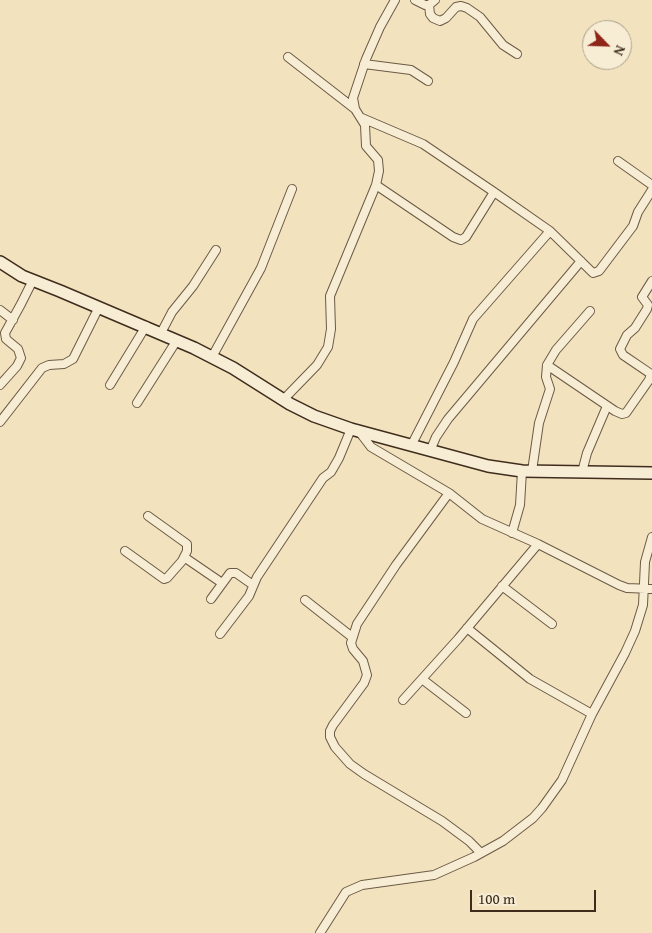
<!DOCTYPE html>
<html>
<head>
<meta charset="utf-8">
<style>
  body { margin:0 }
  #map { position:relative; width:652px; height:933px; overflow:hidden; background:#f2e3be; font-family:"Gentium Book Plus",serif }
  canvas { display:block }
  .north { position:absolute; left:582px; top:20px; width:50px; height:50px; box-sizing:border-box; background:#f7edd5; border:1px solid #ada08b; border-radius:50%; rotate:114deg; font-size:14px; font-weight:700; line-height:20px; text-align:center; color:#3f2c1d }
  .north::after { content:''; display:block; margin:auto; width:18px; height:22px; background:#8f2418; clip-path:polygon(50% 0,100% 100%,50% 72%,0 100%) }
  .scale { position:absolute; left:470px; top:890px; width:126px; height:22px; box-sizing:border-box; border:2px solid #3f2c1d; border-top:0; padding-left:6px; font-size:15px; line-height:18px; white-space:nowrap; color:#3f2c1d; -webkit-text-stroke:4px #f7edd5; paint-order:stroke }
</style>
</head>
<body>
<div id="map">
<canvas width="652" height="933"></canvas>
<div class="north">N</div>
<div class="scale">100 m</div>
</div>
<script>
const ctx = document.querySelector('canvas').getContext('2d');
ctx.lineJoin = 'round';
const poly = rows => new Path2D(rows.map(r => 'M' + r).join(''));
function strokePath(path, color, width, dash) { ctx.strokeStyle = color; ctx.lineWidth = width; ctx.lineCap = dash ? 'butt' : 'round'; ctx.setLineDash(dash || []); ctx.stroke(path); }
const minor = poly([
  [415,0,425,5,429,5,435,0],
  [429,5,430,14,433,18,440,21,446,18,456,7,461,6,467,8,480,17,503,45,517,54],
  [288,57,355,109],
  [364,64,411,70,428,81],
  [362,118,423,144,494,192,550,231,593,273,599,271,633,226,638,212,652,190],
  [618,161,652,185],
  [376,185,453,237,461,240,466,237,494,192],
  [0,310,13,320],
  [161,333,172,312,193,286,216,250],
  [212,357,261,268,292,189],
  [547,365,615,411,622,414,626,413,649,380,651,374,623,355,620,349,627,335,635,328,647,309,648,305,642,297,652,281],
  [0,385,17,366,21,358,18,349,6,339,5,333,21,304,33,280],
  [110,385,146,326],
  [283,400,317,365,328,347,331,329,330,296,376,185,379,171,378,160,366,146,365,125,355,109,353,98,366,59,380,27,395,0],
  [137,403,177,340],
  [0,422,42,368,49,365,64,364,73,359,99,307],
  [358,430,371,447,449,493,482,519,538,544,619,585,627,588,652,589],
  [411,446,454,362,473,319,550,231],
  [430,451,436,437,448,419,581,261],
  [532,471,539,423,550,389,546,377,547,365,556,350,590,311],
  [582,472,587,453,607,406],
  [449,493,396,565,357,624,351,643,353,649,363,661,367,675,364,683,333,725,330,731,330,737,335,747,350,764,364,774,442,821,469,841,481,853],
  [512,533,520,505,522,471],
  [125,551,164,579,167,578,182,561,187,551,187,544,148,516],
  [184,557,222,583],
  [502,586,552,624],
  [211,599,230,573,236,573,253,585],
  [305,600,352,637],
  [467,628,530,679,592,714],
  [220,634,249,596,257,577,323,478,331,472,339,458,351,429],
  [422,679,466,713],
  [403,700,458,639,538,544],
  [320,933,346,892,362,885,434,875,474,857,503,841,533,818,542,808,562,780,592,714,625,653,635,631,643,605,645,562,652,537]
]);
const secondary = poly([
  [0,262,22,276,60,291,194,348,233,368,290,404,314,416,351,429,488,466,522,471,652,473]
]);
strokePath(minor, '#6c5a45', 10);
strokePath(secondary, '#3f2c1d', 14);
strokePath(minor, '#f7edd5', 8);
strokePath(secondary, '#f7edd5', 11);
</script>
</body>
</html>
